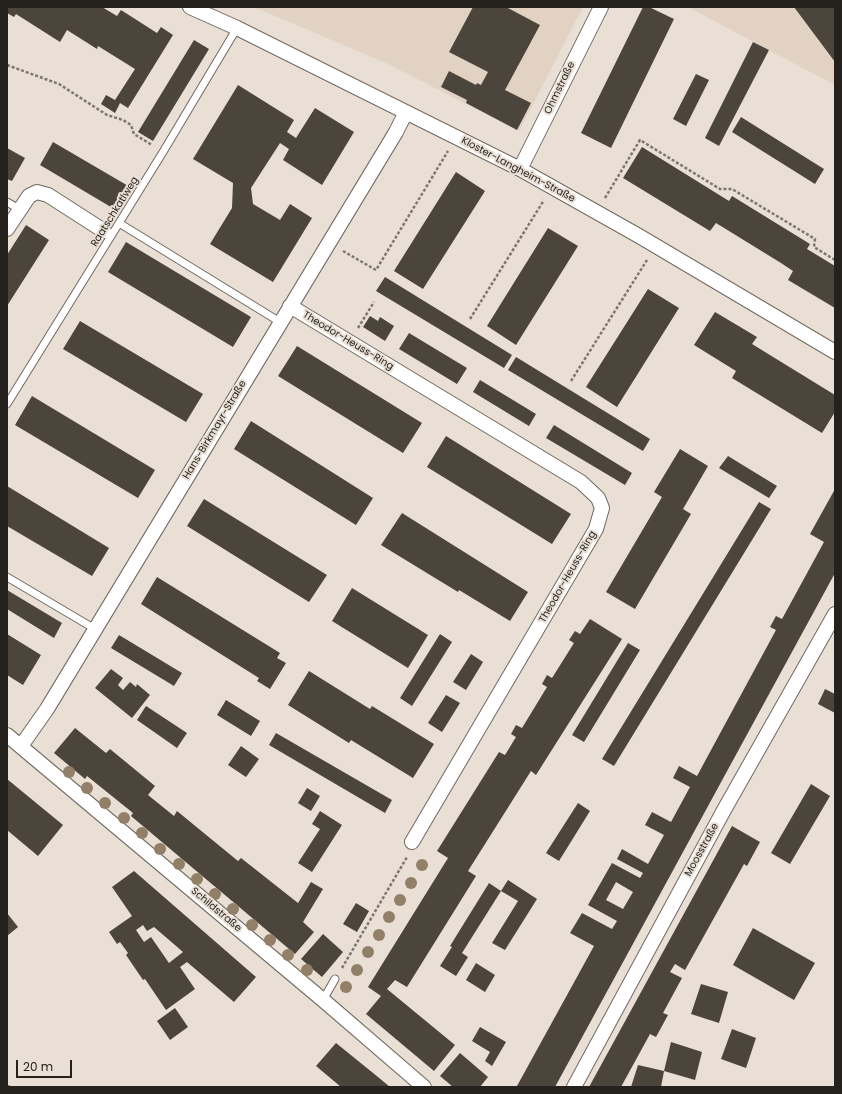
<!DOCTYPE html>
<html>
<head>
<meta charset="utf-8">
<style>
  body { margin:0 }
  #map { position:relative; width:842px; height:1094px; overflow:hidden; background:#e9dfd5; font-family:Poppins,sans-serif }
  canvas { display:block }
  .frame { position:absolute; inset:0; border:8px solid #25221e; pointer-events:none }
  .scale { position:absolute; left:16px; top:1060px; width:56px; height:18px; box-sizing:border-box; border:2px solid #25221e; border-top:0; padding-left:5px; font-size:12px; line-height:14px; white-space:nowrap; color:#25221e; -webkit-text-stroke:3px #e9dfd5; paint-order:stroke }
</style>
</head>
<body>
<div id="map">
<canvas width="842" height="1094"></canvas>
<div class="frame"></div>
<div class="scale">20 m</div>
</div>
<script>
const ctx = document.querySelector('canvas').getContext('2d');
ctx.lineJoin = 'round';
function fill(path, color) { ctx.fillStyle = color; ctx.fill(path, 'evenodd'); }
const poly = rows => new Path2D(rows.map(r => 'M' + r).join(''));
function strokePath(path, color, width, dash) { ctx.strokeStyle = color; ctx.lineWidth = width; ctx.lineCap = dash ? 'butt' : 'round'; ctx.setLineDash(dash || []); ctx.stroke(path); }
function write(font, color, halo, rows, align = 'center') {
  ctx.font = font + ' Poppins,sans-serif'; ctx.lineWidth = 4; ctx.setLineDash([]); ctx.textBaseline = 'middle'; ctx.strokeStyle = halo; ctx.fillStyle = color; for (const [text, x, y, turn = 0] of rows) {
    ctx.save(); ctx.translate(x, y); ctx.rotate((+turn || 0) * Math.PI / 180); ctx.textAlign = isNaN(turn) ? turn : align; if (halo) ctx.strokeText(text, 0, 0); ctx.fillText(text, 0, 0); ctx.restore();
  }
}
const built = poly([
  [254,7,583,7,519,131,386,63],
  [688,7,835,7,835,85]
]);
const building = poly([
  [7,7,102,7,117,16,121,10,157,33,161,27,173,35,128,108,120,103,115,113,101,104,106,95,115,100,135,69,98,46,97,49,67,30,60,42,16,14,14,17,7,13],
  [473,7,506,7,540,25,505,90,531,103,517,130,466,103,467,100,441,87,449,71,476,85,477,83,481,85,488,72,449,52],
  [643,7,649,7,674,19,611,148,581,133],
  [794,7,835,7,835,62],
  [194,40,209,49,153,141,138,132],
  [753,42,769,50,719,146,705,138],
  [696,74,709,80,686,126,673,119],
  [238,85,294,120,287,132,296,138,315,108,354,132,322,185,283,160,289,149,280,143,251,188,253,204,280,220,290,204,312,218,273,282,210,244,232,208,233,183,193,159],
  [741,117,824,169,815,184,732,132],
  [53,142,130,187,116,210,40,165],
  [642,147,729,201,732,196,810,244,807,249,835,266,835,308,788,280,793,271,781,263,716,223,710,231,623,178],
  [7,148,25,158,12,181,7,179],
  [456,172,485,191,423,289,394,271],
  [26,225,49,240,7,306,7,255],
  [548,228,578,246,516,345,487,326],
  [126,242,251,317,233,347,108,272],
  [385,277,512,355,504,368,376,291],
  [648,289,679,308,617,407,586,387],
  [715,312,757,337,752,344,835,395,835,412,822,433,732,378,736,371,694,345],
  [370,316,378,321,380,317,394,326,385,341,363,327],
  [80,321,203,394,186,422,63,349],
  [409,333,467,368,457,384,399,349],
  [297,346,422,423,403,453,278,376],
  [516,357,650,439,643,451,508,370],
  [480,380,536,414,529,426,473,392],
  [32,396,155,470,138,498,15,425],
  [251,421,373,498,356,525,234,449],
  [554,425,632,473,625,485,546,438],
  [446,436,571,514,552,544,427,467],
  [680,449,708,466,683,509,691,514,635,609,606,592,662,497,654,492],
  [728,456,777,486,769,498,719,468],
  [7,486,109,548,92,576,7,526],
  [835,489,835,573,555,1087,519,1087,517,1086,594,946,570,933,582,913,612,929,617,921,588,905,612,863,640,878,643,873,617,859,622,849,648,864,664,835,645,825,652,812,671,822,690,787,673,778,679,766,697,776,717,739,776,630,770,627,776,616,782,619,824,542,810,534],
  [616,882,633,892,623,909,606,900],
  [204,499,327,575,309,602,187,526],
  [759,502,771,509,614,766,602,759],
  [402,513,528,592,510,621,459,590,458,592,381,545],
  [157,577,280,653,277,658,286,663,270,689,257,681,259,678,141,604],
  [352,588,428,635,408,668,332,621],
  [7,590,62,623,54,638,7,609],
  [590,619,622,639,536,775,531,771,468,871,476,876,407,987,395,980,387,989,455,1045,434,1071,366,1014,381,996,368,987,448,858,437,851,499,752,505,755,516,737,511,734,516,725,522,728,547,687,542,684,547,675,552,678,574,643,569,640,575,631,580,634],
  [7,634,41,655,23,685,7,675],
  [440,634,452,642,412,706,400,698],
  [119,635,182,673,174,686,111,648],
  [628,643,640,650,584,742,572,735],
  [471,654,483,662,466,690,453,682],
  [111,669,123,678,118,685,123,690,130,682,136,687,137,684,150,695,132,718,95,688],
  [309,671,370,709,372,706,434,744,413,778,351,740,349,743,288,705],
  [825,689,835,694,835,713,818,704],
  [446,695,460,703,442,732,428,723],
  [226,700,260,721,251,736,217,715],
  [146,706,187,733,177,748,137,720],
  [75,728,106,753,110,749,155,786,148,795,174,816,177,811,238,861,241,858,298,903,311,882,323,889,303,922,314,932,295,954,131,816,133,813,87,776,85,779,54,753],
  [276,733,392,800,385,813,269,745],
  [241,746,259,759,246,777,228,765],
  [7,779,63,825,38,856,7,830],
  [811,784,830,796,790,864,771,853],
  [307,788,320,796,311,811,298,803],
  [578,803,590,811,559,861,546,853],
  [320,811,342,825,312,872,298,863,320,829,312,824],
  [732,826,760,842,747,866,744,864,685,970,675,964,670,972,682,978,663,1013,668,1015,656,1037,650,1034,621,1087,589,1087],
  [134,871,256,977,234,1002,187,962,180,967,195,989,166,1010,145,979,143,980,126,955,128,953,120,942,117,944,109,932,132,916,112,887],
  [143,925,147,931,154,927,183,952,169,963,151,937,144,942,136,930],
  [508,880,537,899,505,950,492,943,518,901,501,891],
  [489,883,501,891,462,953,468,957,456,976,440,966,452,947,450,946],
  [356,903,369,911,357,932,343,924],
  [7,913,18,927,7,936],
  [753,928,815,963,794,1000,733,965],
  [323,934,343,952,322,977,301,959],
  [476,963,495,975,485,992,466,980],
  [701,984,728,992,719,1023,691,1014],
  [175,1008,188,1027,170,1040,157,1021],
  [480,1027,506,1042,492,1066,485,1061,490,1052,472,1041],
  [732,1029,756,1038,746,1068,721,1059],
  [671,1042,702,1052,695,1080,664,1071],
  [336,1043,378,1077,390,1087,341,1087,316,1066],
  [460,1053,488,1077,480,1087,453,1087,440,1076],
  [638,1065,664,1071,661,1087,631,1087]
]);
const path = poly([
  [7,65,59,84,107,115,123,120,131,125,134,134,152,145],
  [605,198,640,140,720,189,732,189,815,239,814,247,835,260],
  [343,251,376,270,448,151],
  [470,319,544,200],
  [358,328,374,302],
  [571,381,647,260],
  [342,968,407,857],
  [7,1086,11,1087]
]);
const lane = poly([
  [7,202,19,209],
  [119,223,280,322],
  [7,404,163,152,237,28],
  [7,577,95,629],
  [323,1000,335,979]
]);
const street = poly([
  [190,7,237,28,520,169,639,236,835,352],
  [520,169,601,7],
  [7,229,29,196,37,192,48,195,104,231],
  [290,306,581,482,598,498,602,508,596,529,412,842],
  [7,735,323,1000,424,1087],
  [21,746,47,709,396,132,406,112],
  [574,1087,724,810,835,614]
]);
const trees = [
  [69,772],
  [87,788],
  [105,803],
  [124,818],
  [142,833],
  [160,849],
  [179,864],
  [422,865],
  [197,879],
  [411,883],
  [215,894],
  [400,900],
  [233,909],
  [389,917],
  [252,925],
  [379,935],
  [270,940],
  [368,952],
  [288,955],
  [307,970],
  [357,970],
  [346,987]
];
const streetNames = [
  ["Ohmstraße",560,88,-64],
  ["Kloster-Langheim-Straße",518,170,28],
  ["Raatschkatlweg",115,212,-58],
  ["Theodor-Heuss-Ring",348,341,31],
  ["Hans-Birkmayr-Straße",215,430,-59],
  ["Theodor-Heuss-Ring",568,577,-60],
  ["Moosstraße",702,850,-61],
  ["Schildstraße",216,910,40]
];
fill(built, '#e1d2c3');
fill(building, '#4c453c');
strokePath(lane, '#716960', 9);
strokePath(street, '#716960', 16);
strokePath(path, '#7d7770', 2.5, [3, 2]);
strokePath(lane, '#fff', 7);
strokePath(street, '#fff', 14);
ctx.fillStyle = '#917f67';
for (const [x, y] of trees) { ctx.beginPath(); ctx.arc(x, y, 6, 0, 2 * Math.PI); ctx.fill(); }
write('10px', '#25221e', '#e9dfd5', streetNames);
</script>
</body>
</html>
